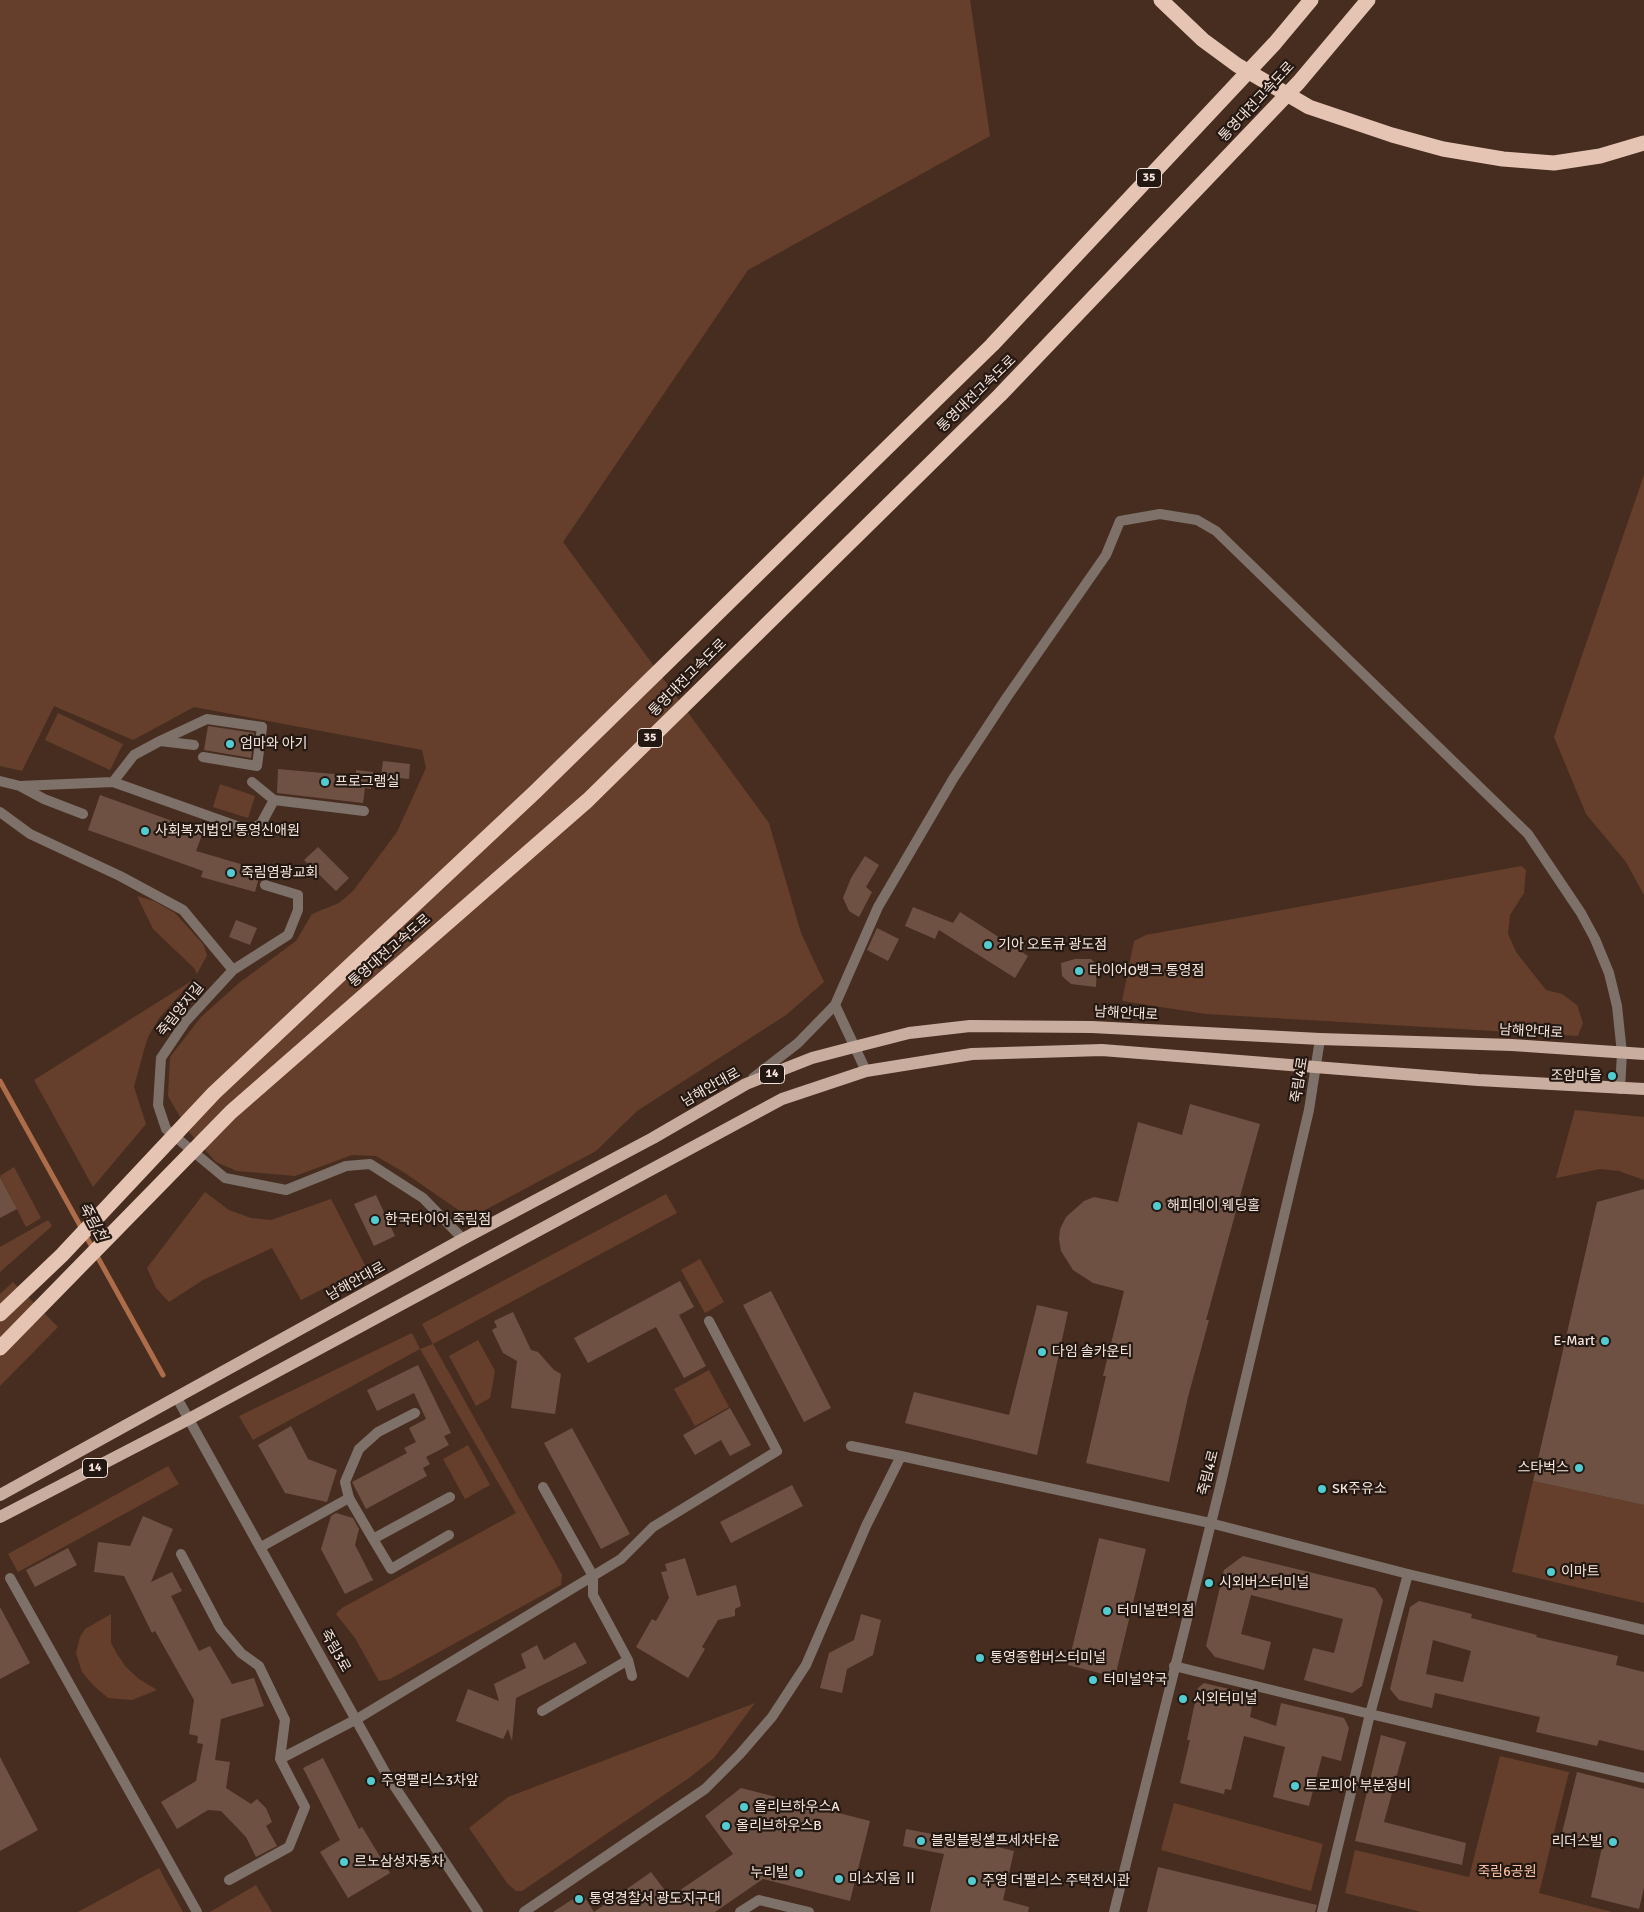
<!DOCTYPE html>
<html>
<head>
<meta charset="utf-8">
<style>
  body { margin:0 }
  canvas { display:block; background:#462d1f }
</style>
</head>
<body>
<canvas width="1644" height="1912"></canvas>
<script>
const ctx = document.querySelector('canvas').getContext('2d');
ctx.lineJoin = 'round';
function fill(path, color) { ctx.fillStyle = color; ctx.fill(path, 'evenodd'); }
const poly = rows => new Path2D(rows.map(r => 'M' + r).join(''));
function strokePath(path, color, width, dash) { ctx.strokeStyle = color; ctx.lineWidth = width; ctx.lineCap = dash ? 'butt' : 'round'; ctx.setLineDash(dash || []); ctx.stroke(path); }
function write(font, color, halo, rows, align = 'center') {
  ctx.font = font + ' Signika,"Noto Sans KR",sans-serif'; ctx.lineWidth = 4.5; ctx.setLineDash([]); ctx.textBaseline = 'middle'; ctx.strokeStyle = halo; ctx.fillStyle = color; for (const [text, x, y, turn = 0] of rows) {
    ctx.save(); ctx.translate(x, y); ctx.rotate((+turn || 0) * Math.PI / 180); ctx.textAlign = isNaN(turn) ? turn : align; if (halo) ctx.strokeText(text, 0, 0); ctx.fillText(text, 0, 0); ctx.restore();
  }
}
const green = poly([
  [0,0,970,0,990,136,748,270,563,542,769,823,801,933,824,982,786,1015,637,1111,596,1151,470,1218,405,1173,376,1156,352,1155,295,1176,237,1171,216,1162,189,1132,168,1096,170,1057,201,1017,239,983,296,941,312,914,339,903,353,891,397,832,426,768,422,750,194,707,133,740,54,706,22,771,0,766],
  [1644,475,1644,895,1626,862,1586,814,1554,737],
  [58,713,123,744,110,770,45,740],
  [220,784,255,796,248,818,213,807],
  [1521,866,1526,870,1524,893,1510,915,1508,934,1516,952,1546,990,1562,994,1577,1005,1583,1023,1578,1036,1206,1014,1122,1001,1134,941,1146,935],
  [137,896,154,901,175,913,203,944,207,955,197,974,194,968,153,929],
  [193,980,160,1017,148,1037,144,1050,134,1087,146,1124,93,1187,34,1080],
  [1575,1110,1644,1117,1644,1180,1619,1171,1600,1169,1556,1178],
  [14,1167,41,1218,26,1227,0,1176],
  [205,1192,229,1210,251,1218,271,1220,331,1199,366,1267,301,1300,272,1248,203,1280,169,1302,156,1288,147,1268],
  [666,1194,677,1213,433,1344,562,1575,561,1585,390,1679,379,1681,355,1638,336,1614,342,1608,516,1513,420,1349,253,1440,239,1416,412,1333,420,1349,433,1344,422,1324],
  [48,1220,52,1226,0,1272,0,1247],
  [700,1259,724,1302,705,1313,681,1270],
  [13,1282,58,1327,0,1386,0,1294],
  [478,1340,495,1371,490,1398,476,1406,449,1356],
  [709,1370,729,1407,695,1426,674,1389],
  [468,1445,490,1485,465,1499,443,1459],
  [168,1466,179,1484,18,1572,8,1554],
  [1533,1481,1644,1505,1644,1603,1512,1572],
  [111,1614,111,1643,117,1654,126,1667,139,1679,157,1690,132,1700,108,1698,93,1685,82,1672,76,1653,80,1637,85,1629],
  [755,1703,714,1758,689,1778,522,1891,516,1891,507,1883,469,1828,508,1797],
  [1500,1756,1569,1772,1539,1893,1612,1912,1421,1912,1345,1893,1355,1850,1469,1877],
  [1174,1803,1323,1844,1311,1891,1161,1850],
  [159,1868,183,1912,78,1912],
  [256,1885,272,1912,210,1912]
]);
const stream = poly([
  [0,1081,163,1375]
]);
const building = poly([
  [208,726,254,733,251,758,204,750],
  [383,761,410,764,409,779,381,776],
  [278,769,356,776,356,770,373,772,371,789,365,788,363,803,277,793],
  [100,795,203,832,196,851,261,870,255,892,201,877,203,871,88,830],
  [318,847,349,878,336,891,304,860],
  [865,856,879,865,866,887,872,892,859,917,849,911,843,898,851,878],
  [913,907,953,923,960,912,1028,956,1015,978,939,930,935,939,905,926],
  [236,920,257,928,250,945,229,937],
  [877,928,899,939,888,961,867,950],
  [1075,959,1091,959,1097,965,1096,987,1071,984,1062,976,1061,963],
  [1190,1104,1260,1124,1206,1320,1209,1320,1188,1397,1169,1482,1086,1463,1106,1376,1103,1376,1124,1291,1093,1283,1073,1270,1061,1251,1059,1239,1060,1229,1066,1217,1084,1201,1094,1197,1118,1202,1138,1122,1182,1135],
  [0,1177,17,1209,0,1218],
  [1644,1189,1644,1505,1533,1481,1597,1202],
  [376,1195,395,1236,374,1246,354,1204],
  [680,1281,694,1307,679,1315,706,1366,684,1378,656,1327,588,1363,574,1338],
  [771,1291,831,1408,804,1422,743,1305],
  [1037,1305,1068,1312,1037,1455,905,1423,914,1392,1009,1415],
  [513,1312,531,1350,538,1352,554,1370,561,1374,555,1414,511,1408,517,1361,503,1353,492,1330,497,1327,494,1321],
  [418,1365,451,1433,444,1436,449,1445,426,1457,430,1464,423,1468,427,1476,366,1509,352,1482,407,1453,404,1448,416,1442,409,1428,426,1419,414,1393,377,1411,367,1390],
  [730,1408,751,1445,730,1456,721,1440,695,1455,683,1435],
  [291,1426,308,1459,337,1470,327,1502,285,1493,258,1445],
  [572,1428,630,1534,601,1549,544,1443],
  [792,1485,803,1506,731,1543,720,1522],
  [336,1513,353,1518,359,1529,355,1545,373,1580,345,1594,321,1549,331,1516],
  [143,1516,173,1529,151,1582,172,1572,182,1591,171,1596,199,1651,210,1646,232,1684,254,1678,264,1706,221,1719,215,1760,230,1762,226,1788,251,1804,257,1799,266,1808,272,1822,266,1826,277,1846,256,1857,246,1837,221,1811,208,1810,177,1829,161,1802,196,1781,203,1744,197,1743,198,1736,189,1734,194,1700,155,1631,152,1633,124,1576,94,1572,98,1542,130,1546],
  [1099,1538,1146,1549,1115,1677,1068,1665],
  [68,1548,77,1565,35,1587,26,1570],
  [1243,1556,1375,1588,1383,1600,1362,1686,1352,1693,1304,1680,1313,1648,1334,1653,1343,1619,1251,1595,1241,1634,1271,1642,1264,1670,1215,1657,1206,1646,1224,1570],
  [685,1558,697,1596,736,1585,741,1606,735,1609,735,1616,718,1620,702,1647,705,1649,688,1678,636,1647,652,1619,656,1621,669,1598,661,1572,667,1571,665,1564],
  [1419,1601,1472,1614,1471,1618,1537,1635,1536,1637,1618,1656,1616,1665,1644,1672,1644,1751,1599,1740,1597,1746,1536,1732,1540,1717,1435,1693,1432,1708,1399,1700,1390,1689,1410,1607],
  [1433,1640,1471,1651,1463,1682,1426,1674],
  [0,1607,30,1663,0,1679],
  [861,1614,881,1620,873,1655,847,1669,842,1693,820,1688,829,1653,854,1640],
  [575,1642,587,1663,516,1698,512,1741,508,1729,503,1739,456,1721,468,1689,499,1701,494,1684,526,1668,521,1654,537,1645,544,1660],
  [1204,1683,1254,1695,1250,1717,1276,1726,1281,1703,1344,1718,1349,1728,1341,1761,1322,1756,1309,1806,1273,1797,1285,1747,1244,1736,1231,1790,1225,1789,1224,1794,1180,1783,1190,1740,1187,1740,1198,1688],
  [1381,1735,1406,1742,1384,1822,1466,1843,1462,1865,1355,1841],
  [0,1757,38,1830,0,1851],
  [323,1758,359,1829,362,1827,390,1873,348,1898,320,1852,340,1840,303,1768],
  [1577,1772,1644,1789,1644,1888,1639,1909,1591,1897,1602,1847,1561,1837],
  [741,1788,870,1821,850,1901,763,1879,715,1912,553,1912,582,1893,594,1912,651,1872,670,1897,733,1854,705,1816],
  [906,1829,948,1837,948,1835,1014,1851,1003,1900,1029,1907,1028,1912,930,1912,944,1854,903,1846],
  [1158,1867,1317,1905,1315,1912,1147,1912]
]);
const pedestrian = poly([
  [203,757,257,766,262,727],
  [252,782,274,800],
  [248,830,261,824,274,800,364,811],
  [349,1498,345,1482,359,1449,378,1432,415,1413],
  [10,1578,197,1912]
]);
const minor = poly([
  [160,741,207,719,262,727],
  [0,781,20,786,44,799,83,814],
  [113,782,134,755,160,741,194,745],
  [20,786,113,782,248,830],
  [0,812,30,834,120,876,183,910,233,970,186,1021,161,1058,158,1105,166,1129,225,1178,286,1190,346,1166,370,1164,423,1198,463,1239],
  [233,970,288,935,298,910,298,895,265,885],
  [835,1005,866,1071],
  [753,1078,798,1043,835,1005,878,907,953,779,1007,697,1106,555,1120,521,1160,514,1197,520,1216,531,1528,834,1581,913,1595,939,1609,973,1617,1006,1622,1053,1620,1089],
  [851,1446,901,1456],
  [373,1539,391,1569,449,1535],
  [261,1547,349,1498,373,1539,450,1497],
  [181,1554,220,1628,241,1653,259,1666,285,1720,280,1759],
  [1174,1666,1370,1714,1408,1574],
  [632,1676,628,1660,593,1595,593,1576,621,1559,653,1527,777,1451,709,1321],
  [542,1711,628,1660],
  [229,1880,289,1847,305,1807,280,1759,357,1719,593,1576,543,1487],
  [524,1912,705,1789,740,1754,772,1717,806,1665,866,1526,901,1456,1210,1523,1408,1574,1644,1630],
  [740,1912,759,1900,809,1912],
  [1322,1912,1370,1714,1644,1778]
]);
const tertiary = poly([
  [177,1398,385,1772,478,1912],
  [1114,1912,1220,1487,1309,1110,1320,1039]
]);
const primary = poly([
  [0,1495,463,1239,653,1138,746,1084,812,1058,854,1047,909,1033,970,1026,1092,1027,1320,1039,1512,1045,1644,1054],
  [0,1517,189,1419,782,1099,866,1071,972,1054,1102,1050,1478,1080,1644,1089]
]);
const motorway = poly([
  [1161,0,1203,40,1237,65,1309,107,1392,135,1443,149,1503,159,1554,163,1600,156,1644,143],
  [0,1314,62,1255,214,1093,535,792,992,345,1275,43,1311,0],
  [0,1348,231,1112,588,800,1000,395,1299,82,1368,0]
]);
const markers = [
  [230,744,5,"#52ccd1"],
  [325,782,5,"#52ccd1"],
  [145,831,5,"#52ccd1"],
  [231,873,5,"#52ccd1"],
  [988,945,5,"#52ccd1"],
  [1079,971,5,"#52ccd1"],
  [1612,1076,5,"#52ccd1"],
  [1157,1206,5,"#52ccd1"],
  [375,1220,5,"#52ccd1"],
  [1605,1341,5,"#52ccd1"],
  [1042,1352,5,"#52ccd1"],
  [1579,1468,5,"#52ccd1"],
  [1322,1489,5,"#52ccd1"],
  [1551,1572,5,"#52ccd1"],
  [1209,1583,5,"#52ccd1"],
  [1107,1611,5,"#52ccd1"],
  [980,1658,5,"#52ccd1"],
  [1093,1680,5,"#52ccd1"],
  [1183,1699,5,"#52ccd1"],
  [371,1781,5,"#52ccd1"],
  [1295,1786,5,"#52ccd1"],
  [744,1807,5,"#52ccd1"],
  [726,1826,5,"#52ccd1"],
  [921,1841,5,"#52ccd1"],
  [1613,1842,5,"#52ccd1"],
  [344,1862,5,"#52ccd1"],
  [799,1873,5,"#52ccd1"],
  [839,1879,5,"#52ccd1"],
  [972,1881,5,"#52ccd1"],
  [579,1899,5,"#52ccd1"]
];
const shields = [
  [1149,178,25],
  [650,738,25],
  [772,1074,25],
  [95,1468,25]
];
const shieldNames = [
  ["35",1149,178],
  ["35",650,738],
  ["14",772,1074],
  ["14",95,1468]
];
const streetNames = [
  ["통영대전고속도로",1257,102,-47],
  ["통영대전고속도로",977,394,-44],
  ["통영대전고속도로",688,678,-45],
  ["통영대전고속도로",390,951,-41],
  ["죽림양지길",181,1010,-51],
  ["남해안대로",1126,1014,3],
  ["남해안대로",1531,1032,3],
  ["죽림4로",1300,1080,-81],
  ["남해안대로",711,1088,-29],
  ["남해안대로",356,1282,-29],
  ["죽림4로",1209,1473,-76],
  ["죽림3로",335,1651,61]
];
const poiNames = [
  ["엄마와 아기",240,744],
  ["프로그램실",335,782],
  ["사회복지법인 통영신애원",155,831],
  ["죽림염광교회",241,873],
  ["기아 오토큐 광도점",998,945],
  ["타이어O뱅크 통영점",1089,971],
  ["조암마을",1602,1076,"right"],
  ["해피데이 웨딩홀",1167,1206],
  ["한국타이어 죽림점",385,1220],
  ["E-Mart",1595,1341,"right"],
  ["다임 솔카운티",1052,1352],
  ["스타벅스",1569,1468,"right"],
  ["SK주유소",1332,1489],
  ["이마트",1561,1572],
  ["시외버스터미널",1219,1583],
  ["터미널편의점",1117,1611],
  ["통영종합버스터미널",990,1658],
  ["터미널약국",1103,1680],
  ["시외터미널",1193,1699],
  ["주영팰리스3차앞",381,1781],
  ["트로피아 부분정비",1305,1786],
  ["올리브하우스A",754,1807],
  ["올리브하우스B",736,1826],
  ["블링블링셀프세차타운",931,1841],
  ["리더스빌",1603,1842,"right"],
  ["르노삼성자동차",354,1862],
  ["누리빌",789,1873,"right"],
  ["미소지움 Ⅱ",849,1879],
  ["주영 더팰리스 주택전시관",982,1881],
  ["통영경찰서 광도지구대",589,1899]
];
const parkNames = [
  ["죽림6공원",1507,1872]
];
const waterNames = [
  ["죽림천",92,1222,61]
];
fill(green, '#653f2b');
strokePath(stream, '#ad6d4a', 5);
fill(building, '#6e5143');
strokePath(pedestrian, '#7e716a', 10);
strokePath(minor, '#7e716a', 10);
strokePath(tertiary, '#7e716a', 10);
strokePath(primary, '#c9ad9f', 12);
strokePath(motorway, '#e6c4b3', 15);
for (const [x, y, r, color] of markers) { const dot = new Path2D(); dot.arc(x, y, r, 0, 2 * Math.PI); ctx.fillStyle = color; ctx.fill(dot); strokePath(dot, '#241812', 2); }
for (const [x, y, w] of shields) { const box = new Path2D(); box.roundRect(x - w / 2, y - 9.5, w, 19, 4); ctx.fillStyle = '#241812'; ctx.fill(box); strokePath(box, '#f6e5dc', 1); }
write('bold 12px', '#f6e5dc', null, shieldNames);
write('14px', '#f6e5dc', '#241812', streetNames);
write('14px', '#f6e5dc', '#241812', poiNames, 'left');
write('14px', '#f9c1a4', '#241812', parkNames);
write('italic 15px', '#f2dfd5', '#241812', waterNames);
</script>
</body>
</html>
